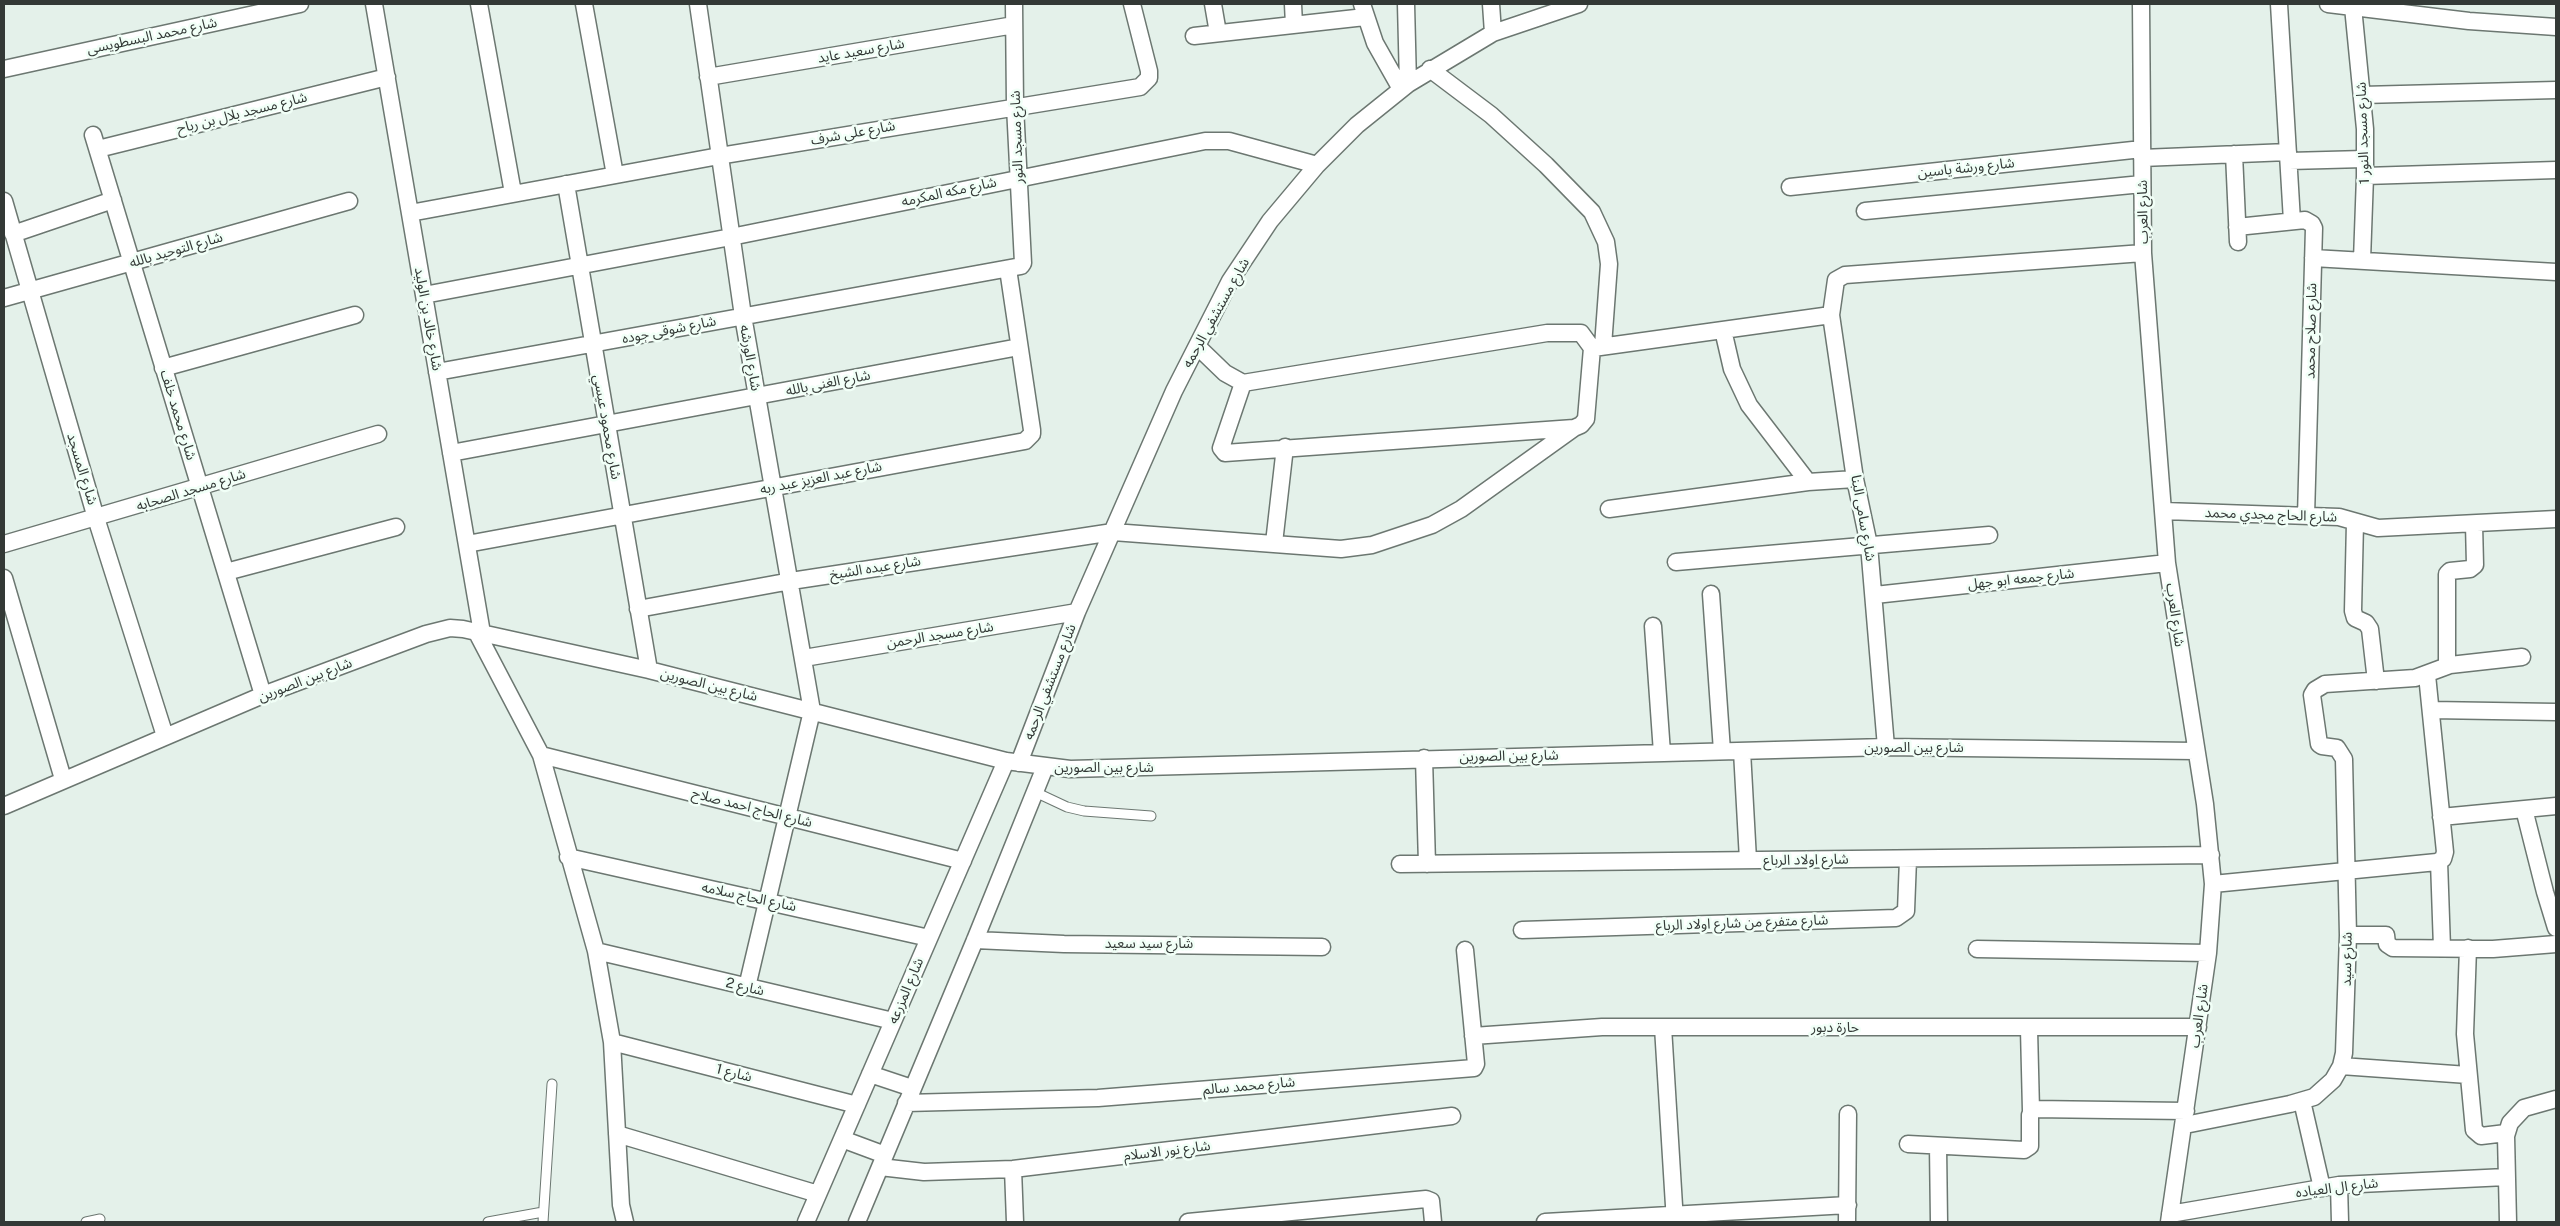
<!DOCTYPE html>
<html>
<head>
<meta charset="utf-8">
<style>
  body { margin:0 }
  #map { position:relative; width:2560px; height:1226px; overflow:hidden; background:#e4f1ea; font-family:"Public Sans",sans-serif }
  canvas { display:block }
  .frame { position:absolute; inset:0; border:5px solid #333936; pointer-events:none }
</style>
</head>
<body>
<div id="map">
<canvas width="2560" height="1226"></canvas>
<div class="frame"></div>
</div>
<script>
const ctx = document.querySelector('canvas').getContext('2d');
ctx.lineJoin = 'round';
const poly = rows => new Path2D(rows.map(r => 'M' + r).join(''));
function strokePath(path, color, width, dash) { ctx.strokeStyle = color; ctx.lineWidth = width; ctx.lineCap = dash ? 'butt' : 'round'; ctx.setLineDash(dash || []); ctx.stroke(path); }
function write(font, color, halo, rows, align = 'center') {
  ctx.font = font + ' "Public Sans","Noto Sans Arabic",sans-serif'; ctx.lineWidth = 5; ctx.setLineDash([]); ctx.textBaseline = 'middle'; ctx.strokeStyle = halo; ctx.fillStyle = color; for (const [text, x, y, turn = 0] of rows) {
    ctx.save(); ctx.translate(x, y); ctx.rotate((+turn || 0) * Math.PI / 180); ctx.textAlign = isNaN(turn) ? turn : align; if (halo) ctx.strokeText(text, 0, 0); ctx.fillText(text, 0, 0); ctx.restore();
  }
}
const service = poly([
  [1035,792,1067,807,1084,811,1151,816],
  [86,1222,100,1219],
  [488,1222,543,1212],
  [543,1222,552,1084]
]);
const minor = poly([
  [374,4,482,633],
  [479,4,513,193],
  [584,4,615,175],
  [698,4,743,316,812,711,747,987],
  [1213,4,1218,33],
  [1293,4,1294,25],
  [1362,4,1375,43,1401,89],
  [1406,4,1408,84],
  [1491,4,1493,33],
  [2141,4,2143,253,2167,563,2205,804,2213,884,2208,953,2169,1222],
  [2279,4,2292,221],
  [2328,4,2469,21,2556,27],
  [2353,7,2365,129,2365,176,2362,260],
  [1194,36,1365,17],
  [4,69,300,4],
  [1430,69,1491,115,1546,165,1592,212,1606,242,1609,264,1603,346],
  [708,77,1014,25],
  [2362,95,2556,90],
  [93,135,263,695],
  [98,149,387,77],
  [2234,154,2238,242],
  [2142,158,2288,152],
  [2289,161,2364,159],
  [2365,176,2556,170],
  [566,184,649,670],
  [1790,187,2142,149],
  [4,201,96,518,165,736],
  [1865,211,2142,184],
  [410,213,719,156,1140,87,1149,78,1149,71,1132,4],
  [2237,227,2305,220,2312,224,2314,228,2306,516],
  [13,234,113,200],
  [2313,258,2556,272],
  [424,295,731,237,1205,141,1229,141,1317,165],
  [4,298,349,201],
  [1723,330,1732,369,1749,405,1808,482,1855,479],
  [1197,346,1225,373,1243,383,1547,333,1581,333,1592,348,1586,419,1581,425,1574,428,1225,453,1221,448,1243,383],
  [1593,348,1831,315],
  [163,368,355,315],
  [437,372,1021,266,1023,263,1015,106,1014,4],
  [451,453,1019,347],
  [1609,509,1808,482],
  [2164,511,2339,517,2378,528,2556,519],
  [2355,522,2353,611,2355,618,2366,623,2370,629,2376,681],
  [1274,543,1285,447],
  [4,544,378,434],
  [467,544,1025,441,1032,434,1032,430,1008,269],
  [1676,562,1989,535],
  [226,572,396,527],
  [4,578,63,779],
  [1711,594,1722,751],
  [1875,595,2167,563],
  [638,609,791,581,1113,532,1341,549,1372,545,1432,525,1461,509,1574,428],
  [1653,626,1662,753],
  [476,631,541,755,596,951,612,1042,621,1205,625,1222],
  [804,658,1077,612],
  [2447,666,2447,574,2450,571,2470,569,2475,565,2474,524],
  [2431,710,2556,712],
  [1886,747,1869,545,1855,479,1831,315,1836,280,1845,275,2143,253],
  [1742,751,1748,860],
  [541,755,963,861],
  [1424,758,1427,864],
  [1019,763,1077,612,1174,391,1230,281,1270,221,1317,165,1357,125,1408,84,1493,33,1579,4],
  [4,806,263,695,426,634,450,628,463,629,649,670,1006,761,1070,769,1886,747,2195,751],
  [2524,809,2545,892,2556,928],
  [2441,817,2556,806],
  [568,857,929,938],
  [2439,861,2442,948],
  [1400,864,2211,855],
  [2213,884,2437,862,2443,859,2445,852,2427,675],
  [1522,930,1896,918,1906,911,1908,859],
  [2348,935,2386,935,2387,944,2393,948,2493,949,2556,944],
  [975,940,1064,944,1322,947],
  [2468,948,2465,1034,2474,1130,2481,1136,2506,1133],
  [1977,949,2208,953],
  [596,951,893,1021],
  [1663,1027,1675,1222],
  [2029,1029,2031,1111],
  [1473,1036,1602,1027,2198,1027],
  [612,1042,857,1105],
  [2341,1066,2468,1075],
  [870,1074,912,1088],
  [2302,1101,2322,1188],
  [906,1103,1098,1098,1474,1068,1476,1064,1465,950],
  [2185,1125,2290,1104,2314,1097,2333,1080,2341,1066,2344,1053,2348,935,2344,759,2337,748,2322,746,2319,744,2312,695,2315,690,2325,684,2415,678,2450,665,2522,657],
  [617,1134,818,1194],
  [842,1139,885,1155],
  [1908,1144,2024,1150,2030,1146,2030,1115,2033,1109,2186,1111],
  [1938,1146,1939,1222],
  [880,1167,924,1172,1013,1169,1452,1116],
  [1013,1169,1015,1222],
  [2339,1185,2340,1222],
  [2170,1214,2339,1185,2506,1177],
  [806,1222,1006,761],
  [857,1222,975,940,1045,767],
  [1188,1222,1426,1199,1431,1201,1433,1222],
  [1545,1222,1848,1205],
  [1847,1222,1848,1114],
  [2508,1222,2506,1136,2510,1123,2524,1108,2556,1099]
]);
const streetNames = [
  ["شارع محمد البسطويسى",152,36,-12],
  ["شارع سعيد عايد",861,51,-10],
  ["شارع مسجد بلال بن رباح",242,113,-14],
  ["شارع على شرف",853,133,-10],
  ["شارع مسجد النور 1",2363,133,-92],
  ["شارع مسجد النور",1017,137,-92],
  ["شارع ورشة ياسين",1966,168,-6],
  ["شارع مكه المكرمه",949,192,-12],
  ["شارع العرب",2143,212,-91],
  ["شارع التوحيد بالله",176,250,-16],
  ["شارع مستشفي الرحمه",1216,313,-61],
  ["شارع خالد بن الوليد",428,319,80],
  ["شارع شوقى جوده",669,330,-11],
  ["شارع صلاح محمد",2311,331,-89],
  ["شارع الورشه",750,358,80],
  ["شارع الغنى بالله",828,383,-11],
  ["شارع محمد خلف",178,415,73],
  ["شارع محمود عيسي",607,427,80],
  ["شارع المسجد",82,469,73],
  ["شارع عبد العزيز عبد ربه",821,478,-11],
  ["شارع مسجد الصحابه",191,490,-17],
  ["شارع الحاج مجدي محمد",2271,515,2],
  ["شارع سامى البنا",1863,518,80],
  ["شارع عبده الشيخ",875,568,-9],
  ["شارع جمعه ابو جهل",2021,579,-6],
  ["شارع العرب",2175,615,82],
  ["شارع مسجد الرحمن",940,635,-9],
  ["شارع بين الصورين",305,680,-21],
  ["شارع مستشفي الرحمه",1050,682,-69],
  ["شارع بين الصورين",709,685,14],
  ["شارع بين الصورين",1914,748],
  ["شارع بين الصورين",1509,756,-1],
  ["شارع بين الصورين",1104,768],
  ["شارع الحاج احمد صلاح",752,808,14],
  ["شارع اولاد الرباع",1806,860,-1],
  ["شارع الحاج سلامه",749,897,12],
  ["شارع متفرع من شارع اولاد الرباع",1742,923,-2],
  ["شارع سيد سعيد",1149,944],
  ["شارع سيد",2347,959,-89],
  ["شارع 2",745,987,13],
  ["شارع المزرعه",906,991,-67],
  ["شارع العرب",2199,1016,-82],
  ["حارة دبور",1835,1028],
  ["شارع 1",734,1073,14],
  ["شارع محمد سالم",1249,1086,-5],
  ["شارع نور الاسلام",1167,1151,-7],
  ["شارع ال العياده",2337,1188,-7]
];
strokePath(service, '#6c7771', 11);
strokePath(minor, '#6c7771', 19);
strokePath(service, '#fff', 9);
strokePath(minor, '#fff', 16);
write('14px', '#333936', '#f1fff7', streetNames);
</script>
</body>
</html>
